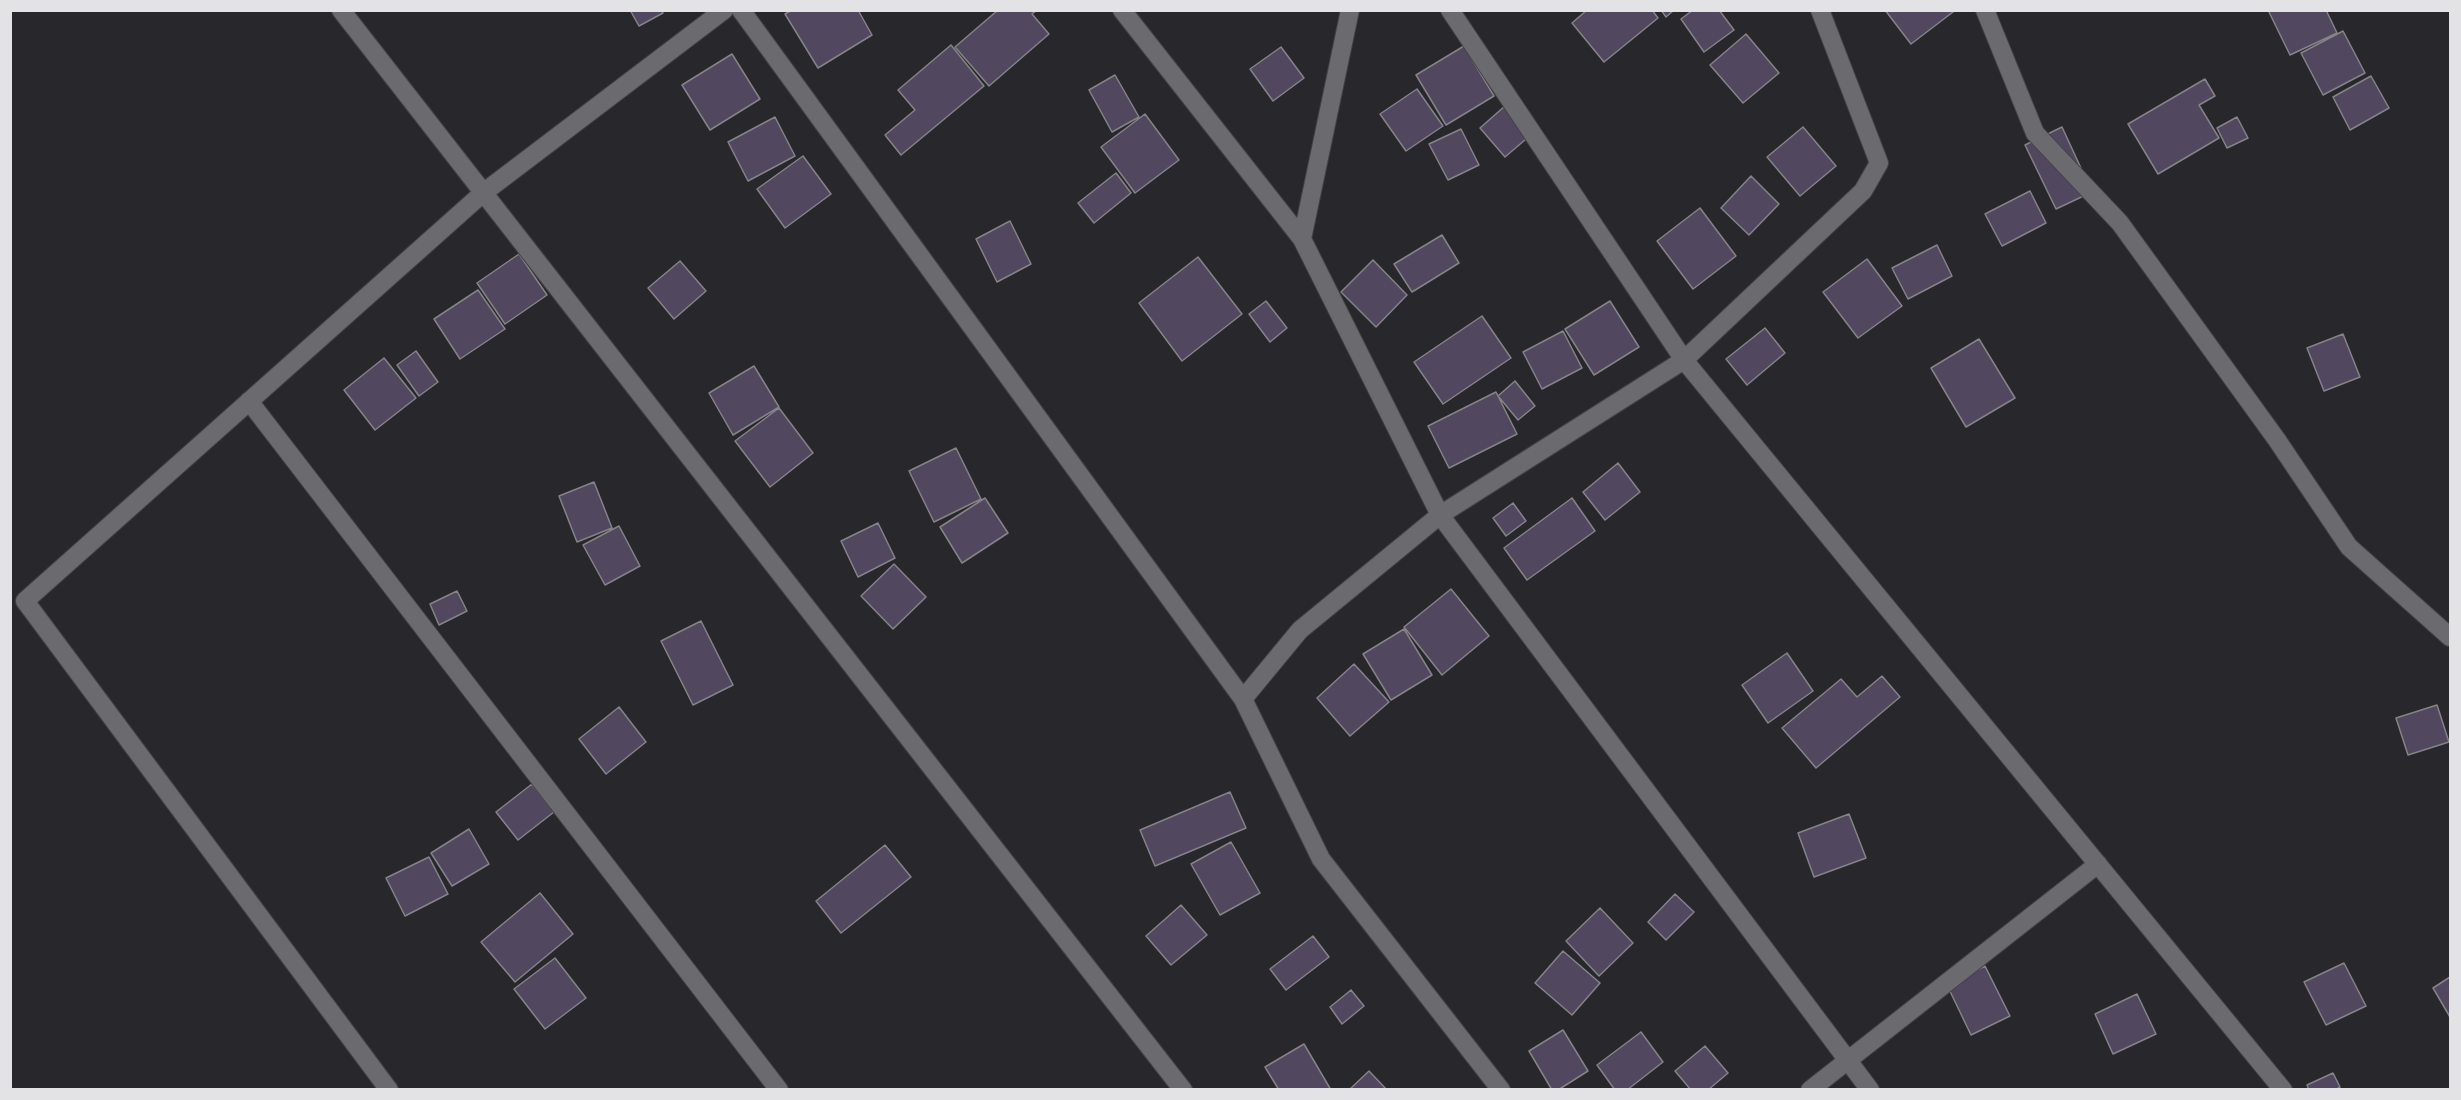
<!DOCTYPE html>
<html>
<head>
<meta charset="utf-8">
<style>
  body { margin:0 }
  #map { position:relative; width:2461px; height:1100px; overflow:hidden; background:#28282c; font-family:"Fira Sans",sans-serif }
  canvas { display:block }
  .frame { position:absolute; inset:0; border:12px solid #e3e3e5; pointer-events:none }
</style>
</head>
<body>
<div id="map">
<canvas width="2461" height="1100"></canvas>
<div class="frame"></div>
</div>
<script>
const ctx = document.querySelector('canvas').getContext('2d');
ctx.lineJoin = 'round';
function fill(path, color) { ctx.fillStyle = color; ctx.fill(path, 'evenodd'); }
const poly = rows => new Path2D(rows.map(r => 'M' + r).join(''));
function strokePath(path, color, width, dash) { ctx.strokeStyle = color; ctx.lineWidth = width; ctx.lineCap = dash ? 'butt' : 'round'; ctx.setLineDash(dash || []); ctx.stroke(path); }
const building = poly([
  [630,10,661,10,663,13,639,26,630,10],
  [792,10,858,10,872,35,818,68,785,14,792,10],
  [998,10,1037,10,1032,14,1049,34,989,86,955,47,998,10],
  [1587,10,1652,10,1658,18,1604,62,1572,23,1587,10],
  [1661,10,1674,10,1666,17,1661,10],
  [1693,10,1719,10,1734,30,1704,52,1681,19,1693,10],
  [1885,10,1952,10,1953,12,1911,44,1885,10],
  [2268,10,2326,10,2337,33,2290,55,2268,10],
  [2343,31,2365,73,2323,95,2301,53,2343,31],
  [1746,34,1779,73,1743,103,1710,65,1746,34],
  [951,45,984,86,901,155,885,135,915,110,898,90,951,45],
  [1464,46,1494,96,1446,125,1416,75,1464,46],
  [1281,47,1304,78,1273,101,1250,69,1281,47],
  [732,54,760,99,710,130,682,85,732,54],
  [1115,75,1139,117,1112,132,1089,90,1115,75],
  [2371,76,2389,108,2350,130,2333,97,2371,76],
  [2205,79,2215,96,2199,105,2219,138,2158,174,2128,124,2205,79],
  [1417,89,1443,126,1406,151,1380,114,1417,89],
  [1514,98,1539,128,1505,157,1480,128,1514,98],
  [1145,114,1179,160,1135,193,1101,147,1145,114],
  [775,117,795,156,748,181,728,142,775,117],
  [2237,117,2248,138,2227,148,2217,128,2237,117],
  [1803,127,1836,166,1800,196,1767,157,1803,127],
  [2062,127,2092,192,2056,209,2025,145,2062,127],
  [1461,129,1479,165,1448,180,1429,144,1461,129],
  [803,156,831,194,785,228,757,189,803,156],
  [1116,173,1131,193,1094,223,1078,203,1116,173],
  [1751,176,1779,204,1749,235,1721,208,1751,176],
  [2030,191,2046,223,2002,246,1985,214,2030,191],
  [1700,208,1736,256,1693,289,1657,241,1700,208],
  [1010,221,1031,264,997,282,976,239,1010,221],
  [1442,235,1459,263,1412,292,1394,264,1442,235],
  [1937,245,1952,276,1908,299,1892,268,1937,245],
  [519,254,547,295,505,324,477,283,519,254],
  [1198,257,1242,314,1182,361,1139,303,1198,257],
  [1867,259,1902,306,1858,338,1823,292,1867,259],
  [1373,260,1407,295,1376,327,1341,292,1373,260],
  [680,261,706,291,674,319,648,288,680,261],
  [478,290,505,329,460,359,434,319,478,290],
  [1266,301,1287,328,1270,342,1249,314,1266,301],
  [1610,301,1639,347,1594,375,1565,329,1610,301],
  [1482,316,1511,358,1443,404,1414,362,1482,316],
  [1765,328,1785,353,1747,385,1726,359,1765,328],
  [1563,331,1582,368,1542,389,1523,352,1563,331],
  [2343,334,2360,377,2324,391,2307,348,2343,334],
  [1979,339,2015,398,1966,427,1931,368,1979,339],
  [416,351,438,382,419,396,397,365,416,351],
  [384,358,416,398,375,430,344,390,384,358],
  [754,366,779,407,733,435,709,393,754,366],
  [1515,381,1535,406,1518,420,1498,396,1515,381],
  [1496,392,1517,434,1449,468,1428,426,1496,392],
  [779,408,813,453,770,487,735,441,779,408],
  [956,448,981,499,934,522,909,471,956,448],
  [1618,463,1640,492,1605,520,1583,492,1618,463],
  [594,482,612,528,577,542,559,496,594,482],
  [985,498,1008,533,962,563,940,527,985,498],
  [1572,498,1595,531,1527,580,1504,548,1572,498],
  [1513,503,1526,521,1506,536,1493,518,1513,503],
  [878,523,895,558,858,577,841,541,878,523],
  [619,526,640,566,605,585,583,545,619,526],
  [894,564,926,597,893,629,861,596,894,564],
  [1451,589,1489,636,1442,675,1404,627,1451,589],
  [457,591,467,611,439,625,430,604,457,591],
  [701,621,733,685,693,705,661,641,701,621],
  [1404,629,1432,675,1391,700,1363,654,1404,629],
  [1787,653,1813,691,1768,723,1742,685,1787,653],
  [1354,664,1389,702,1350,736,1317,698,1354,664],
  [1882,676,1900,697,1816,768,1782,728,1841,679,1857,697,1882,676],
  [2437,705,2449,742,2408,755,2396,718,2437,705],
  [619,707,646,742,606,774,579,739,619,707],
  [532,784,554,812,518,840,496,812,532,784],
  [1230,792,1246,828,1155,866,1140,830,1230,792],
  [1849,814,1866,858,1814,877,1798,833,1849,814],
  [469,829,489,864,452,886,431,853,469,829],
  [1231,842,1260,893,1220,915,1191,864,1231,842],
  [885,845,911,877,841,933,816,901,885,845],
  [429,857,448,894,405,916,386,878,429,857],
  [540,893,573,934,515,982,481,942,540,893],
  [1675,894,1694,912,1666,940,1648,922,1675,894],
  [1181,905,1207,935,1171,965,1146,936,1181,905],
  [1600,908,1633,943,1599,976,1566,941,1600,908],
  [1313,936,1329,957,1286,990,1270,969,1313,936],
  [1563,951,1600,983,1572,1015,1535,983,1563,951],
  [555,958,586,998,545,1029,514,989,555,958],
  [2344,963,2366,1006,2326,1025,2304,982,2344,963],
  [1985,966,2010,1016,1971,1035,1947,985,1985,966],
  [2450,977,2450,1017,2433,988,2450,977],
  [1351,990,1364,1006,1342,1024,1330,1007,1351,990],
  [2137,994,2156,1034,2113,1054,2095,1014,2137,994],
  [1563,1030,1588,1071,1558,1090,1552,1090,1529,1051,1563,1030],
  [1641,1032,1663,1062,1627,1090,1615,1090,1597,1065,1641,1032],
  [1304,1044,1331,1090,1279,1090,1265,1067,1304,1044],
  [1705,1046,1728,1073,1708,1090,1691,1090,1675,1071,1705,1046],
  [1369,1071,1387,1090,1349,1090,1369,1071],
  [2333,1073,2340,1087,2335,1090,2309,1090,2307,1085,2333,1073]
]);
const minor = poly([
  [341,10,1183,1090],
  [741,10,1243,699],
  [1122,10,1302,239],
  [1350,10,1302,239,1440,515,1870,1090],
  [1450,10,1684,360,2283,1090],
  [1985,10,2035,133,2120,223,2277,440,2349,547,2450,637],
  [249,401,779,1090],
  [389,1090,25,601,483,193,724,10],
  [1501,1090,1321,859,1243,699,1300,630,1440,515,1684,360,1863,191,1879,163,1820,10],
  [1810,1090,2098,864]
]);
fill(building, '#51475f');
strokePath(building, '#858387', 1.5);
strokePath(minor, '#434346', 20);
strokePath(minor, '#6b6b6f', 18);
</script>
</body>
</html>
